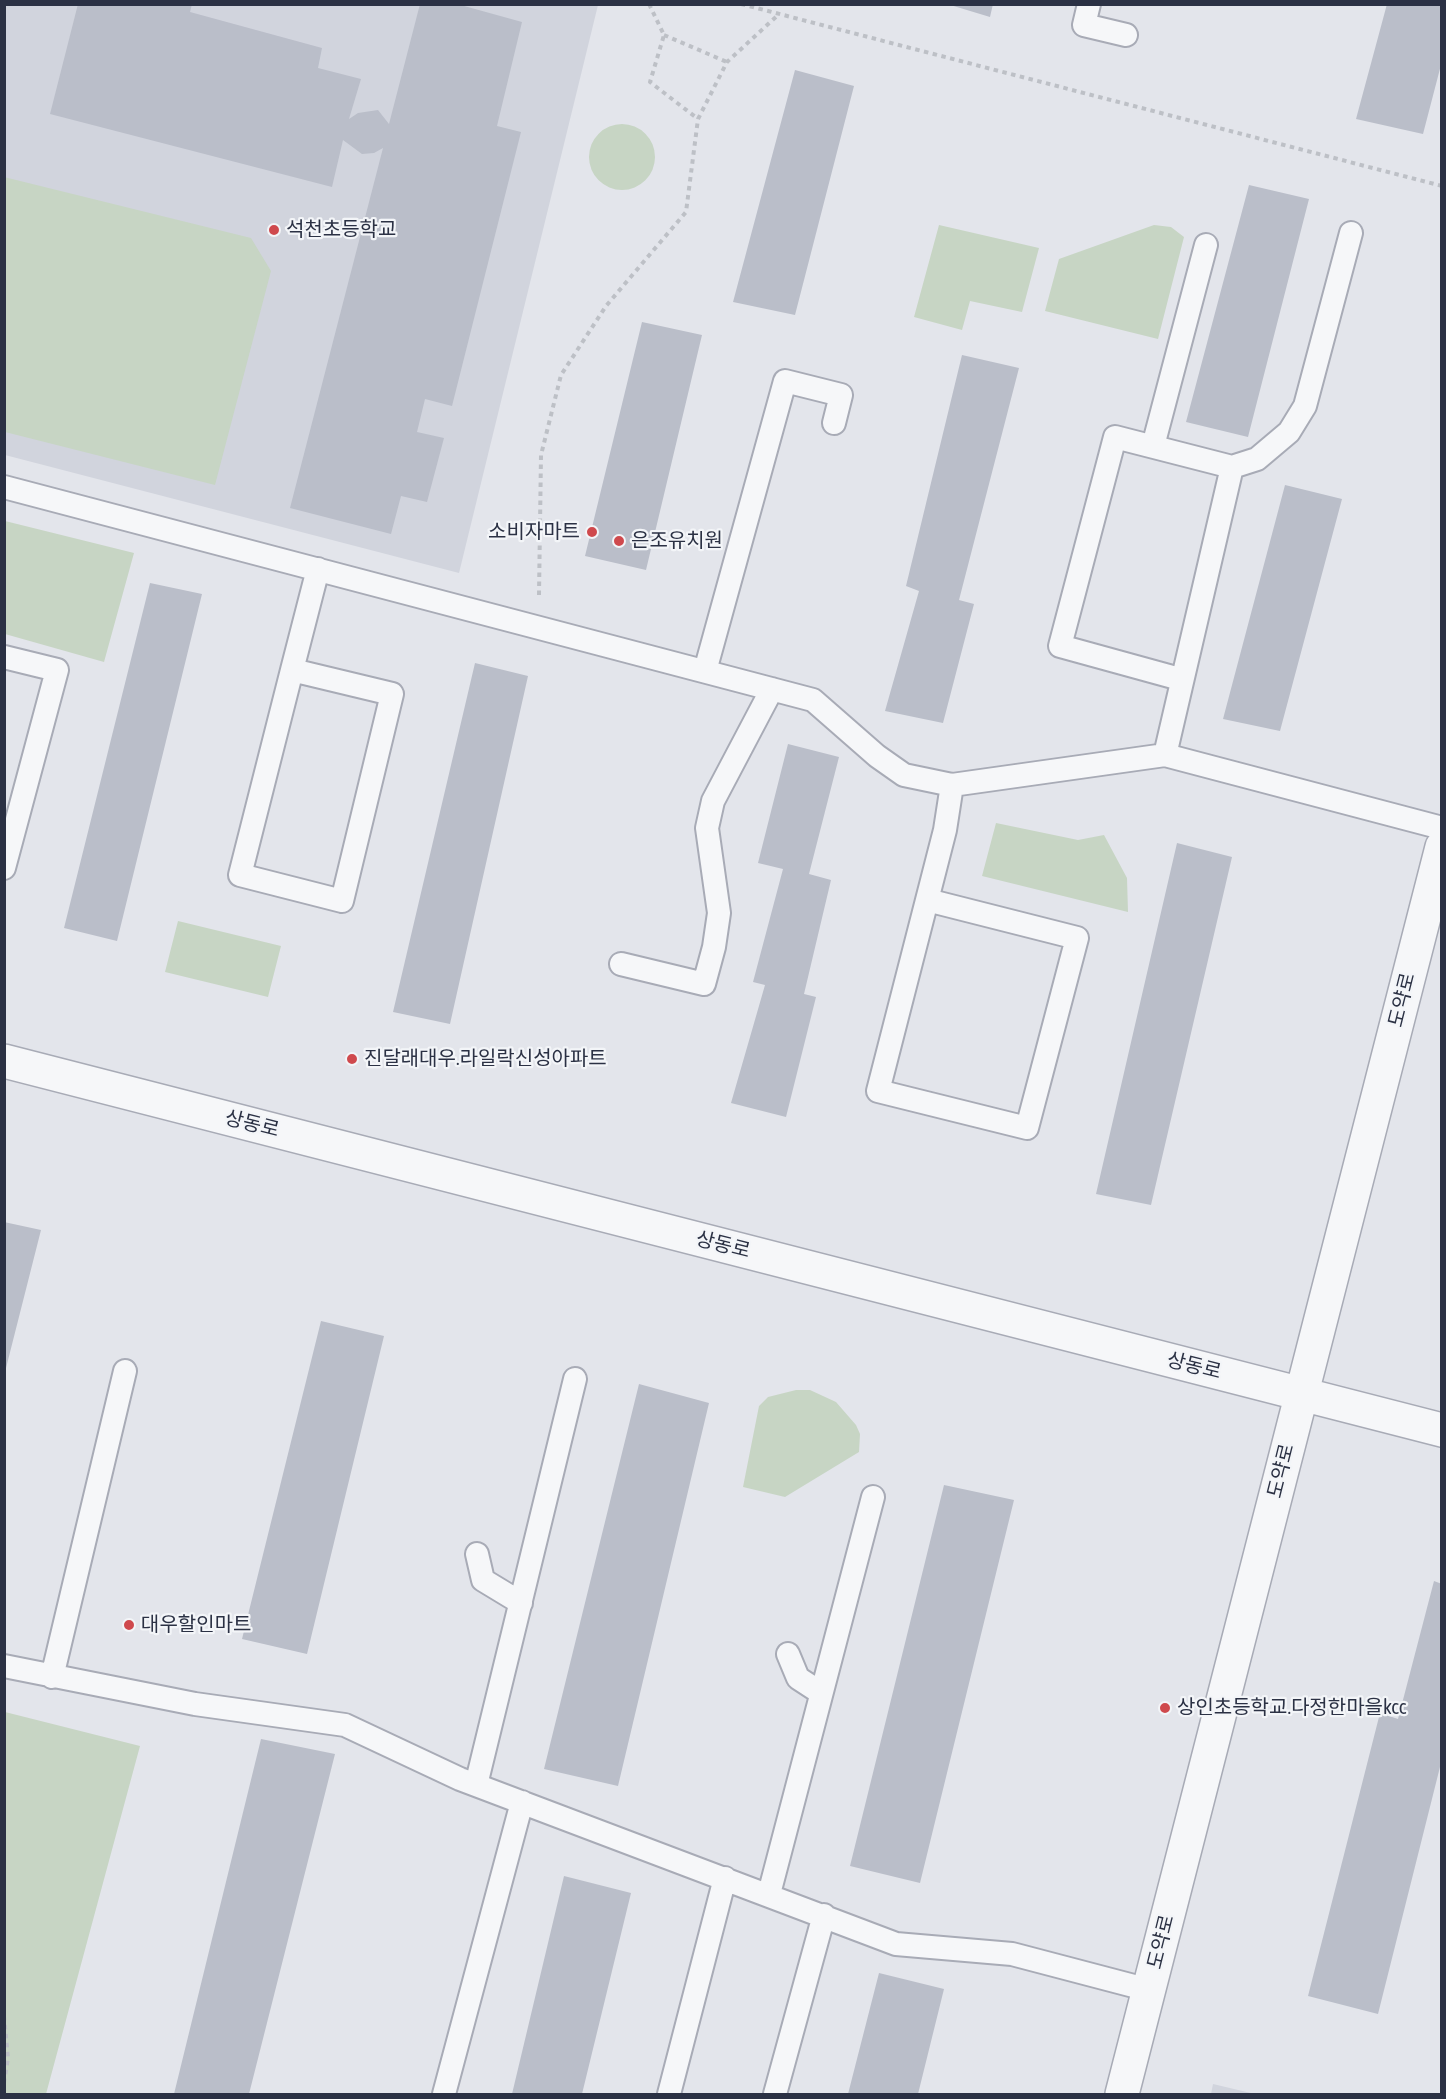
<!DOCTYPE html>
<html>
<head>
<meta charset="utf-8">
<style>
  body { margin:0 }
  #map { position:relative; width:1446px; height:2099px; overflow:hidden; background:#e3e5eb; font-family:"Asap Condensed",sans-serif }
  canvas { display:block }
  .frame { position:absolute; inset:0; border:6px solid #2b3144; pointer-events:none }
</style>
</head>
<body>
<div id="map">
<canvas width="1446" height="2099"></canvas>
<div class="frame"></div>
</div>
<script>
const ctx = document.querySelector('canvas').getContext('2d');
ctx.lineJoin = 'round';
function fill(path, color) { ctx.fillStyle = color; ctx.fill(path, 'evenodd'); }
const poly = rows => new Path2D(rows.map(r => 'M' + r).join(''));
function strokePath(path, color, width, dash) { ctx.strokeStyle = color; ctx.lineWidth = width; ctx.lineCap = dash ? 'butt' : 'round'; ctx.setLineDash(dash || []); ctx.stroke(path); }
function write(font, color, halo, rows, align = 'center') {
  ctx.font = font + ' "Asap Condensed","Noto Sans KR",sans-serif'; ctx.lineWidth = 4.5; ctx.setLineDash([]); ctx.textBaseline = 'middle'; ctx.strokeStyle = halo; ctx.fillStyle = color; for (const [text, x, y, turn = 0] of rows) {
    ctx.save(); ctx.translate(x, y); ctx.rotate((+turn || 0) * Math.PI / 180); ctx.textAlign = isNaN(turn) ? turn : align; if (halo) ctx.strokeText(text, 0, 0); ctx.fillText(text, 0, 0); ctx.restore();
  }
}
const built = poly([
  [4,5,598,5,459,573,5,455],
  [1213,2084,1255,2094,1211,2094]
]);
const green = poly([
  '589 157a33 33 0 1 1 66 0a33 33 0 1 1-66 0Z',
  [4,177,251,238,271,271,215,485,5,432],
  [939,225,1039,248,1022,312,970,301,962,330,914,317],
  [1154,225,1171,227,1184,237,1158,339,1045,311,1059,259],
  [5,521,134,553,104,662,5,634],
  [996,823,1078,840,1104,835,1127,878,1128,912,982,876],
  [178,921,281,946,268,997,165,972],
  [796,1390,810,1390,836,1402,856,1425,860,1434,859,1452,785,1497,743,1487,759,1406,768,1397],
  [5,1712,140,1746,46,2094,5,2094]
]);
const building = poly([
  [78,4,192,4,190,12,322,48,318,68,361,79,349,119,358,113,378,110,389,124,420,4,457,4,522,22,497,126,521,132,452,406,425,399,417,432,444,438,427,502,401,496,391,534,290,508,383,148,374,153,362,154,343,140,332,187,50,114],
  [947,4,993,4,990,17],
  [1387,4,1442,4,1442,61,1423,134,1356,119],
  [795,70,854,86,795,315,733,302],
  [1249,185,1309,199,1248,437,1186,422],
  [642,322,702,335,646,570,585,556],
  [962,355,1019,368,959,600,974,604,943,723,885,711,919,591,906,586],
  [1285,485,1342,499,1280,731,1223,719],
  [150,583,202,594,117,941,64,928],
  [475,663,528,676,450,1024,393,1012],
  [788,744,839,757,809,874,831,880,804,994,816,997,786,1117,731,1103,765,985,753,982,783,869,758,863],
  [1177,843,1232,857,1151,1205,1096,1194],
  [4,1222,41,1230,5,1372,4,1372],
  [321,1321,384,1336,307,1654,242,1639],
  [639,1384,709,1403,618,1786,544,1769],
  [944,1485,1014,1500,920,1883,850,1866],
  [1434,1581,1442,1584,1442,1759,1378,2014,1308,1996,1380,1713,1398,1719],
  [261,1739,335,1754,249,2094,174,2094],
  [564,1876,631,1893,582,2094,512,2094],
  [879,1973,944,1989,918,2094,848,2094]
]);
const path = poly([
  [649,4,664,35,650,82,698,119],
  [741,4,1442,186],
  [664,35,727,62],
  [539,595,541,455,561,375,606,306,686,212,698,119,727,62,778,15],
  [4,2016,8,2058,4,2083]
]);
const service = poly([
  [1089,4,1084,25,1126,35],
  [1153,446,1206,245],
  [4,487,813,700,877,756,904,775,952,785,1165,755,1442,828],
  [4,657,57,670,4,868],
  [292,670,392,694,342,901,240,875,292,670,318,569],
  [705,671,785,381,841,395,834,423],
  [1180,679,1060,646,1115,437,1232,467],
  [1165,755,1232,467,1257,459,1289,432,1305,406,1351,233],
  [927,900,1077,938,1027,1128,878,1091,945,830,952,785],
  [621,964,704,984,714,947,719,913,707,828,713,801,772,689],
  [477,1554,483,1580,521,1603],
  [788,1654,798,1678,821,1693],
  [4,1666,195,1704,345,1725,460,1779,896,1944,1012,1954,1149,1990],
  [52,1677,125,1371],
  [476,1785,575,1379],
  [769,1894,873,1497],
  [444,2094,522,1802],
  [669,2094,725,1878],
  [775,2094,824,1915]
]);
const tertiary = poly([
  [4,1061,1442,1430],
  [1122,2094,1442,847]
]);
const markers = [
  [274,230,6,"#cf494d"],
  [592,532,6,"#cf494d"],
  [619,541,6,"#cf494d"],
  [352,1059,6,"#cf494d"],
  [129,1625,6,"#cf494d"],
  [1165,1708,6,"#cf494d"]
];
const poiNames = [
  ["석천초등학교",286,230],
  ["소비자마트",580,532,"right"],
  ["은조유치원",631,541],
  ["진달래대우.라일락신성아파트",364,1059],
  ["대우할인마트",141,1625],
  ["상인초등학교.다정한마을kcc",1177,1708]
];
const streetNames = [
  ["도약로",1402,1000,-76],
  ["상동로",252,1124,14],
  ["상동로",723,1245,14],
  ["상동로",1194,1366,14],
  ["도약로",1281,1471,-76],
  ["도약로",1161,1942,-76]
];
fill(built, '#d1d4dd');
fill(green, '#c7d5c4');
fill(building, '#babec9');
strokePath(service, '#a8abb6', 26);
strokePath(tertiary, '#a8abb6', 36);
strokePath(path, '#bdc0c6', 4, [4.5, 4.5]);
strokePath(service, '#f6f7f9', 22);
strokePath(tertiary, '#f6f7f9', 33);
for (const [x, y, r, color] of markers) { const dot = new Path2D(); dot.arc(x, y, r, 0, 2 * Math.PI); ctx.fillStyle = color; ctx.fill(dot); strokePath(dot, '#f3f5f8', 2); }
write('20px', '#2b3144', '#f3f5f8', poiNames, 'left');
write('20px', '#2b3144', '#f3f5f8', streetNames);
</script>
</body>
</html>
